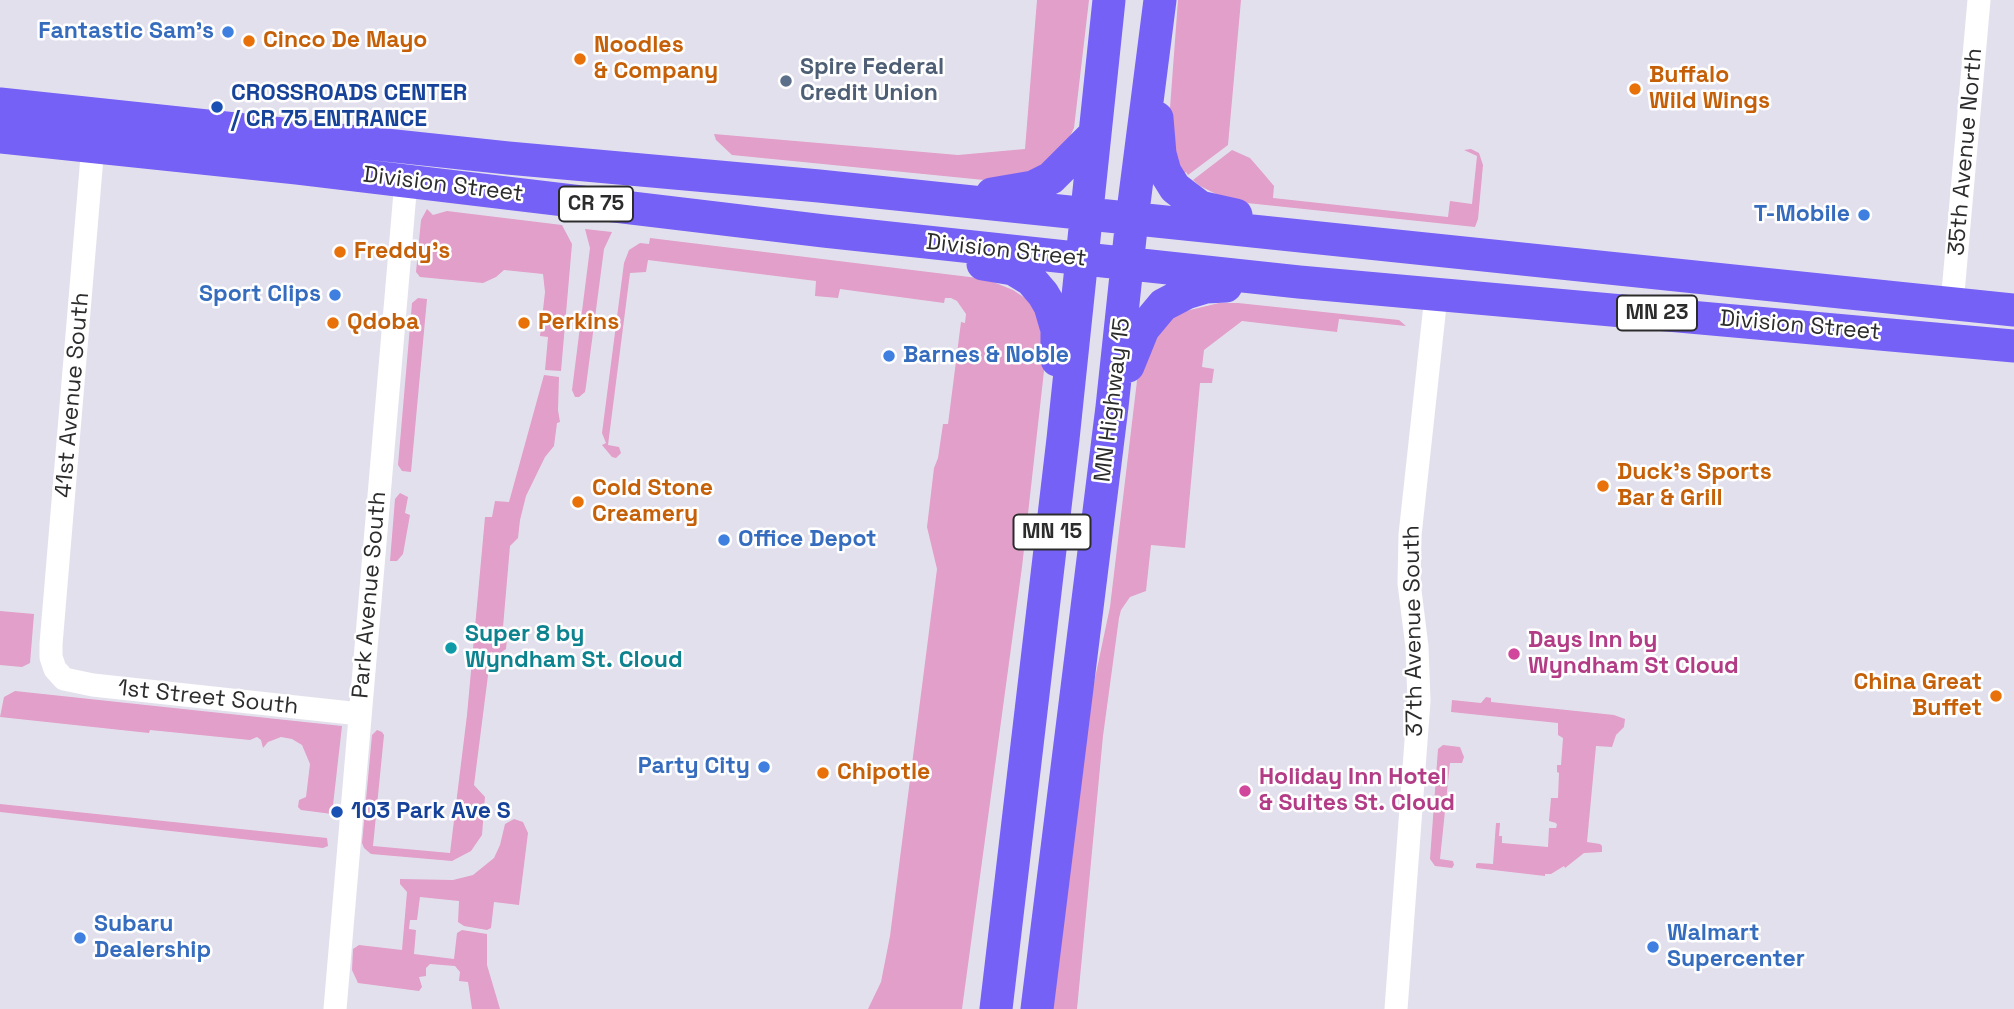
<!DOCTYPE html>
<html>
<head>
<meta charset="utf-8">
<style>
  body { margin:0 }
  canvas { display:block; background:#e3e0ed }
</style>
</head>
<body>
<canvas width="2014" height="1009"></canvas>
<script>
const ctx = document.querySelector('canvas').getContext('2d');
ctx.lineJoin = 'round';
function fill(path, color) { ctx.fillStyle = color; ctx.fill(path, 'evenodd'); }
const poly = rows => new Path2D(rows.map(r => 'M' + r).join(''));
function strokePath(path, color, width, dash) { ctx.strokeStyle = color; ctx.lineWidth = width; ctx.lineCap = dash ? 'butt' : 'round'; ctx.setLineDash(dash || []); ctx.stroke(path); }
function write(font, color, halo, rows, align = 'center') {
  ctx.font = font + ' "Space Grotesk",sans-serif'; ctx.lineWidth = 5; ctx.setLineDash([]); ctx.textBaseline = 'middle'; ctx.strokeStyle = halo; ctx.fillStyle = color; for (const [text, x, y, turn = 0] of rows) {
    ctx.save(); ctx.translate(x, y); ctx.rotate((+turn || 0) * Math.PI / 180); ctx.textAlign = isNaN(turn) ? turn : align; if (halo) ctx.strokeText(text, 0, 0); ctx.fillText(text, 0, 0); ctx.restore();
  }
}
const green = poly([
  [1037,0,1089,0,1074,128,1062,153,1025,176,984,180,732,155,716,140,714,134,958,155,1025,149],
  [1178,0,1241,0,1228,145,1188,175,1186,172,1181,175,1168,135],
  [1471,149,1479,153,1483,165,1478,219,1475,227,1247,203,1222,197,1200,186,1193,180,1232,150,1250,158,1263,173,1274,186,1273,198,1448,217,1450,201,1472,204,1477,156,1464,150],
  [427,209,433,215,447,211,562,225,572,244,561,371,545,370,548,337,540,336,545,292,543,274,504,270,496,277,483,283,420,277,416,272,421,220],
  [585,229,612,232,604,249,586,386,585,392,579,397,575,397,572,390,590,248],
  [650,238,986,279,1013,290,1037,306,1045,361,1043,380,1022,567,962,1009,868,1009,881,982,890,936,937,569,927,527,934,468,938,458,943,424,948,424,961,322,965,323,966,314,957,301,951,298,945,298,944,303,840,289,838,298,815,296,816,281,648,260,646,272,630,273,608,445,619,447,621,453,616,458,612,457,602,445,606,443,602,433,624,263,629,250,640,243,649,244],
  [418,298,427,299,411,472,402,471,398,465,412,303],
  [1219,303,1238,303,1399,320,1406,326,1339,319,1337,332,1242,321,1204,350,1202,367,1214,369,1212,383,1200,383,1185,548,1151,545,1146,591,1130,597,1121,610,1119,618,1103,736,1077,1009,1047,1009,1087,716,1110,607,1139,364,1151,332,1182,312],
  [544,375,559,377,558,410,560,422,557,423,554,446,545,457,526,496,520,520,518,538,510,546,503,627,507,639,506,649,500,653,491,652,474,785,485,797,482,835,471,851,452,861,371,854,364,848,362,843,372,735,377,730,382,732,384,735,373,846,450,853,467,715,485,517,492,517,495,501,509,502],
  [400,493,408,497,405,513,410,515,403,554,397,561,390,561,395,499],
  [0,611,34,614,30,663,22,667,0,665],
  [15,691,342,726,332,814,301,810,298,807,299,800,306,797,310,764,302,745,292,739,281,737,268,742,263,748,261,740,257,737,250,740,150,730,149,733,0,717,4,697],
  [1486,697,1491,698,1491,702,1614,715,1625,719,1624,727,1616,735,1612,747,1596,746,1587,842,1600,844,1602,846,1602,852,1584,853,1565,868,1564,866,1551,874,1545,874,1545,876,1476,868,1476,864,1478,863,1493,864,1496,823,1500,823,1499,836,1502,836,1502,843,1548,847,1549,828,1556,828,1557,825,1556,823,1549,821,1551,798,1558,798,1559,773,1557,772,1557,765,1561,765,1563,738,1558,735,1558,723,1451,712,1452,700,1481,703],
  [1443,745,1460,747,1464,757,1462,763,1450,763,1440,859,1453,861,1454,865,1452,868,1435,866,1430,859,1438,749],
  [0,804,327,838,328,846,323,848,0,812],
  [514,819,523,822,528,833,519,905,494,902,491,928,487,930,464,926,458,922,459,901,420,897,417,920,410,920,409,929,416,930,414,954,454,959,457,933,462,930,487,934,487,965,500,1009,472,1009,468,982,459,981,460,972,455,966,430,964,426,968,426,976,419,977,422,987,419,991,358,983,352,970,353,949,359,945,402,950,407,892,400,884,400,879,453,880,473,875,494,858,500,845,505,824]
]);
const minor = poly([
  [94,133,51,644,51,657,55,669,64,679,93,685,360,714],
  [1952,304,1979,0],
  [335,1009,406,181],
  [1396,1009,1419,701,1417,647,1409,583,1410,535,1436,296]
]);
const highway = poly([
  [0,104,508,158,819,186,2014,310],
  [1157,118,1160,154,1165,172,1175,188,1200,207,1236,215],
  [0,137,297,168,824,231,1299,282,2014,346],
  [992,194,1033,187,1051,178,1095,134],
  [983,264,1013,269,1031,280,1043,294,1050,306,1057,330,1057,360],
  [1128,366,1143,329,1163,305,1186,293,1206,287,1226,286],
  [996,1009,1063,439,1109,0],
  [1037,1009,1112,407,1132,219,1160,0]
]);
const markers = [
  [228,32,7,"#3f7fe0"],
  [249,41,7,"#e8710a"],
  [580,59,7,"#e8710a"],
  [786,81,7,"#5c6f8a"],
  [1635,89,7,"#e8710a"],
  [217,107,7,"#1a4fb4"],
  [1864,215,7,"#3f7fe0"],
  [340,252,7,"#e8710a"],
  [335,295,7,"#3f7fe0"],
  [333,323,7,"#e8710a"],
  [524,323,7,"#e8710a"],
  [889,356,7,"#3f7fe0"],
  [1603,486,7,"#e8710a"],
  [578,502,7,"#e8710a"],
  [724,540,7,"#3f7fe0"],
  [451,648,7,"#0f9aa8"],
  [1514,654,7,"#d1479c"],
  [1996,696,7,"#e8710a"],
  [764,767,7,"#3f7fe0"],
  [823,773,7,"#e8710a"],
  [1245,791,7,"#d1479c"],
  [337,812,7,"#1a4fb4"],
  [80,938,7,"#3f7fe0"],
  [1653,947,7,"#3f7fe0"]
];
const shields = [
  [596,204,74],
  [1657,313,80],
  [1052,532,77]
];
const shieldNames = [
  ["CR 75",596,204],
  ["MN 23",1657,313],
  ["MN 15",1052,532]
];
const shopNames = [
  ["Fantastic Sam's",214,32],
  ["T-Mobile",1850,215],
  ["Sport Clips",321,295],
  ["Barnes & Noble",903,356,"left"],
  ["Office Depot",738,540,"left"],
  ["Party City",750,767],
  ["Subaru",94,925,"left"],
  ["Dealership",94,951,"left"],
  ["Walmart",1667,934,"left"],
  ["Supercenter",1667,960,"left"]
];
const foodNames = [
  ["Cinco De Mayo",263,41],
  ["Noodles",594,46],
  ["& Company",594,72],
  ["Buffalo",1649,76],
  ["Wild Wings",1649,102],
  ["Freddy's",354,252],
  ["Qdoba",347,323],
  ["Perkins",538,323],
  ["Duck's Sports",1617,473],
  ["Bar & Grill",1617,499],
  ["Cold Stone",592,489],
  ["Creamery",592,515],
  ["China Great",1982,683,"right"],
  ["Buffet",1982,709,"right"],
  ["Chipotle",837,773]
];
const serviceNames = [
  ["Spire Federal",800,68],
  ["Credit Union",800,94]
];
const transitNames = [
  ["CROSSROADS CENTER",231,94],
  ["/ CR 75 ENTRANCE",231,120],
  ["103 Park Ave S",351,812]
];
const streetNames = [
  ["35th Avenue North",1966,152,-85],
  ["Division Street",443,185,7],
  ["Division Street",1006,251,6],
  ["Division Street",1800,326,5],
  ["41st Avenue South",73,395,-85],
  ["MN Highway 15",1113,400,-83],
  ["Park Avenue South",370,595,-85],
  ["37th Avenue South",1414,631,-91],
  ["1st Street South",208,698,6]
];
const cultureNames = [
  ["Super 8 by",465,635],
  ["Wyndham St. Cloud",465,661]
];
const hotelNames = [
  ["Days Inn by",1528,641],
  ["Wyndham St Cloud",1528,667],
  ["Holiday Inn Hotel",1259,778],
  ["& Suites St. Cloud",1259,804]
];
fill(green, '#e19fc9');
strokePath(minor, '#fff', 23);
strokePath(highway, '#7661f7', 33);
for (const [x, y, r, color] of markers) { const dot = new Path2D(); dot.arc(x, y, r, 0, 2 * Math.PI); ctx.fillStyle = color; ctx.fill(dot); strokePath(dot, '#fff', 2.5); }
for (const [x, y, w] of shields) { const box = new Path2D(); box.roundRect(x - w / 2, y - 17.5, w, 35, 5); ctx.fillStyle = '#fff'; ctx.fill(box); strokePath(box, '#2c2c2c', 2); }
write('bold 21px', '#2c2c2c', null, shieldNames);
write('bold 23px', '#366cbe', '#fff', shopNames, 'right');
write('bold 23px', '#c56008', '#fff', foodNames, 'left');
write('bold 23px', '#4e5e75', '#fff', serviceNames, 'left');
write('bold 23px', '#164399', '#fff', transitNames, 'left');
write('23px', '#2c2c2c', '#fff', streetNames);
write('bold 23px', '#0d838f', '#fff', cultureNames, 'left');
write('bold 23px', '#b23c85', '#fff', hotelNames, 'left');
</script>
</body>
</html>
